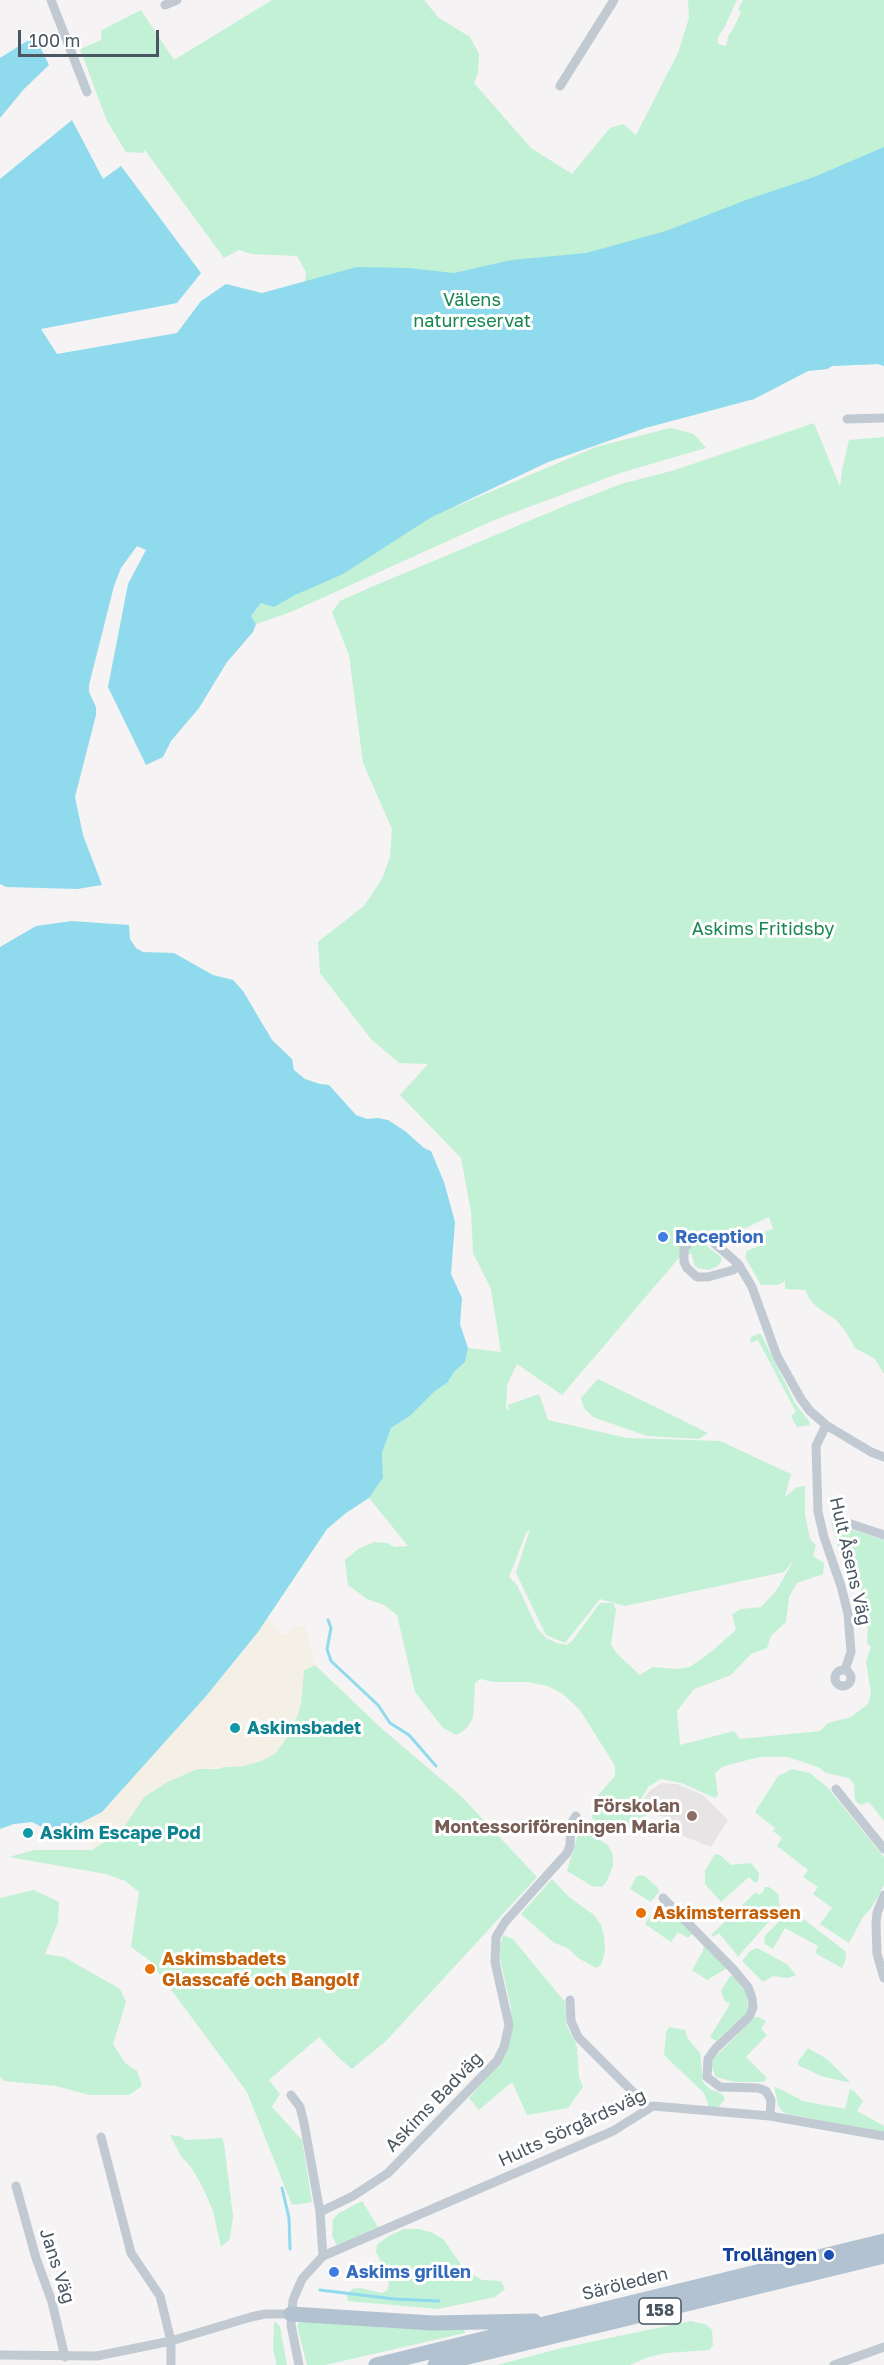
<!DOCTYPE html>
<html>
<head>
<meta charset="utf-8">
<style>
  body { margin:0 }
  #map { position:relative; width:884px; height:2365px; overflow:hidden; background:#f5f3f3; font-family:"Golos Text",sans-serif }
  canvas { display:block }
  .scale { position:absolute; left:18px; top:30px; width:141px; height:27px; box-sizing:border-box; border:3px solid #4a5661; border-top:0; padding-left:8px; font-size:18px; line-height:21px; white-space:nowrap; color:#4a5661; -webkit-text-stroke:4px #fff; paint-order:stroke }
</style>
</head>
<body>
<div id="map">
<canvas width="884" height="2365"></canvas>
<div class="scale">100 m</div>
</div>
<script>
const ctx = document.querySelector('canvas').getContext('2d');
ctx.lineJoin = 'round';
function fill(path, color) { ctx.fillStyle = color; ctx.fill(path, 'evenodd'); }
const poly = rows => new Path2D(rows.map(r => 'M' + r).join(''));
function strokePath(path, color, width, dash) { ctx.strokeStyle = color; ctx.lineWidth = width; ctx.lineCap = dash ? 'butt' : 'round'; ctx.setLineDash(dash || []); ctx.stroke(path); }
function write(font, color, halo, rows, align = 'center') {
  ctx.font = font + ' "Golos Text",sans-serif'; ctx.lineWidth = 6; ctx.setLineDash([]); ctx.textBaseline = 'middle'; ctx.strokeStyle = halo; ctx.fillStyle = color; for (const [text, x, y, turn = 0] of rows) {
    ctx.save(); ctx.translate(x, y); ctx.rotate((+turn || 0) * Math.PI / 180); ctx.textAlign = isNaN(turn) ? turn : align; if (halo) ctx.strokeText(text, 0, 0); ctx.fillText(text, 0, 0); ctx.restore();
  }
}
const education = poly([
  [662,1783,677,1784,703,1795,728,1820,711,1847,673,1832,665,1817,657,1815,641,1803,650,1790]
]);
const green = poly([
  [272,0,424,0,439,18,470,37,479,54,478,73,474,83,531,148,572,174,610,128,623,124,636,135,678,53,689,18,688,0,737,0,724,28,718,37,718,44,726,46,729,34,732,31,741,13,738,9,743,0,884,0,884,366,878,364,832,366,827,369,808,371,754,399,645,428,548,462,445,511,596,447,670,428,694,434,706,448,620,473,494,520,291,612,256,624,251,616,261,603,274,606,306,272,297,256,252,254,239,250,224,258,144,149,143,153,126,152,107,121,80,49,101,40,102,30,141,10,174,60],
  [814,423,840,487,842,470,849,440,884,437,884,1374,875,1359,855,1348,846,1332,836,1320,817,1307,810,1300,805,1290,785,1289,785,1281,778,1285,761,1285,745,1257,747,1251,761,1245,756,1234,773,1229,769,1217,707,1246,722,1258,720,1264,716,1267,709,1270,698,1268,695,1266,691,1253,678,1259,562,1395,517,1364,507,1385,506,1408,509,1412,508,1405,539,1394,548,1420,627,1438,720,1441,791,1474,785,1497,797,1487,805,1486,805,1515,810,1539,816,1545,813,1556,824,1563,823,1574,797,1583,789,1597,786,1622,771,1636,767,1648,751,1654,731,1675,694,1689,677,1711,680,1745,734,1731,740,1739,820,1731,828,1723,851,1717,868,1704,871,1693,866,1662,871,1647,867,1643,868,1629,860,1605,860,1592,850,1562,840,1553,831,1523,884,1540,884,1821,869,1802,860,1805,855,1800,854,1784,849,1778,826,1773,818,1767,788,1757,759,1757,724,1766,715,1773,718,1795,715,1798,681,1783,661,1779,648,1787,640,1801,640,1808,650,1814,631,1821,629,1829,621,1834,612,1833,592,1818,592,1802,615,1776,615,1766,580,1710,563,1694,548,1686,528,1682,494,1682,480,1679,475,1683,473,1718,466,1729,457,1735,443,1728,415,1692,397,1615,384,1605,367,1599,348,1585,345,1560,358,1549,374,1542,387,1543,395,1547,408,1546,369,1498,383,1478,382,1453,391,1428,410,1416,435,1391,447,1383,455,1371,465,1362,468,1348,501,1352,491,1289,473,1253,471,1212,461,1158,400,1095,428,1064,399,1063,371,1039,320,973,318,942,364,906,382,879,390,857,392,829,363,763,349,655,332,612,340,601,369,588,567,505,621,484,675,470],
  [530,1529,516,1573,546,1635,565,1643,600,1599,625,1606,784,1572,794,1560,776,1591,761,1607,741,1609,732,1614,736,1630,712,1651,690,1667,676,1669,653,1667,640,1675,617,1654,611,1644,616,1609,613,1603,600,1603,572,1641,567,1645,557,1643,546,1638,537,1628,517,1585,509,1577,526,1533],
  [758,1334,761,1334,795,1403,809,1421,810,1425,797,1427,791,1416,796,1412,758,1340,751,1343,750,1341,751,1337],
  [598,1379,680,1419,708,1433,699,1439,647,1436,593,1417,584,1408,581,1398],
  [315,1665,381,1728,461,1796,537,1877,386,2041,352,2069,340,2059,319,2037,269,2080,280,2094,272,2107,302,2140,312,2202,292,2205,247,2092,149,1960,131,1947,139,1892,125,1881,106,1874,9,1857,34,1850,92,1850,121,1831,144,1797,167,1782,197,1769,219,1769,297,1717,304,1670],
  [792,1769,810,1773,828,1788,884,1857,884,1885,872,1907,863,1917,849,1943,820,1924,832,1908,813,1894,818,1887,803,1877,808,1870,777,1846,782,1838,773,1831,775,1828,755,1812,778,1776],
  [585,1832,607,1844,613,1854,613,1865,607,1881,602,1887,592,1886,567,1871,578,1834],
  [715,1854,720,1855,731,1865,751,1863,759,1873,758,1881,755,1883,749,1877,721,1902,705,1884,705,1871],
  [640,1875,645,1876,658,1888,659,1892,651,1902,630,1889,636,1877],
  [552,1879,569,1897,594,1915,601,1925,604,1936,605,1952,601,1965,596,1968,578,1958,569,1949,553,1942,521,1914],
  [764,1887,769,1887,778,1894,780,1909,737,1958,737,1955,719,1933,713,1937,711,1935,756,1892,759,1895,764,1891],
  [34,1890,59,1902,58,1923,45,1954,64,1957,120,1989,126,2002,113,2044,125,2063,137,2071,142,2086,129,2095,89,2095,56,2086,4,2081,0,2077,0,1898],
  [661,1905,693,1933,688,1938,678,1932,671,1942,645,1924,656,1907],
  [793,1911,845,1951,846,1959,842,1968,815,1953,818,1946,785,1928,773,1949,765,1944,764,1937,787,1913],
  [503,1935,513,1939,565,2002,567,2026,577,2046,579,2077,583,2087,568,2108,527,2115,512,2082,479,2110,469,2098,503,2059,508,2049,512,2029,511,2008,500,1959,500,1946],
  [704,1944,727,1968,707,1980,692,1970,703,1951],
  [757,1948,787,1964,796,1975,788,1978,773,1976,763,1982,742,1961,750,1951],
  [730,1976,733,1976,746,1992,748,2008,745,2016,716,2041,710,2037,730,2004,724,2000,721,1991],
  [755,2017,758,2017,766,2021,761,2029,767,2035,746,2057,767,2078,764,2082,735,2082,716,2077,711,2065,713,2059],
  [669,2027,685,2030,688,2039,700,2053,703,2082,710,2089,722,2094,725,2099,718,2108,709,2107,704,2093,664,2055,666,2032],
  [808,2048,827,2059,851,2083,821,2076,798,2065,798,2062],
  [774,2086,803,2101,845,2109,850,2089,854,2091,863,2101,857,2111,884,2126,884,2132,787,2114,782,2111,778,2105],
  [170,2135,179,2136,186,2140,222,2138,224,2144,233,2216,230,2239,221,2247,213,2211,203,2188,191,2167,181,2156],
  [362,2201,378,2227,337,2245,332,2236,333,2219,339,2213],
  [404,2229,419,2229,433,2233,444,2240,464,2269,482,2280,501,2281,505,2289,495,2297,438,2309,348,2301,347,2294,352,2289,360,2288,381,2293,387,2291,389,2285,387,2276,377,2268,380,2260,376,2252,377,2245,387,2237],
  [303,2320,390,2328,464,2329,465,2333,325,2365,307,2365,297,2326,299,2322],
  [691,2321,707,2325,712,2330,713,2345,710,2350,666,2353,649,2357,630,2365,497,2365,562,2348],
  [276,2322,280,2327,287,2365,276,2365,276,2362,273,2349,274,2323]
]);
const sand = poly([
  [269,1618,280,1634,286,1635,295,1626,305,1627,315,1665,304,1670,301,1704,297,1717,286,1739,275,1754,261,1761,244,1766,197,1769,167,1782,144,1797,121,1831,92,1850,82,1822,102,1812,238,1658]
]);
const water = poly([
  [35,36,49,65,24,89,0,118,0,58],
  [72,120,103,179,121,166,201,273,177,303,41,329,57,354,177,333,201,301,226,284,262,293,357,267,409,268,454,273,511,260,586,253,666,231,746,200,814,177,884,147,884,366,878,364,832,366,827,369,808,371,754,399,645,428,548,462,430,518,343,574,295,595,274,607,261,603,251,616,256,624,253,632,227,662,199,708,171,741,163,757,146,765,108,687,128,584,146,550,137,546,121,568,114,586,89,685,89,692,96,707,96,715,75,797,83,835,102,885,77,889,6,887,0,884,0,179],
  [72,921,129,925,130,939,136,948,143,952,174,953,213,975,233,980,243,991,272,1040,292,1059,294,1070,305,1079,320,1084,329,1085,356,1115,367,1119,378,1118,388,1120,405,1131,424,1148,431,1151,444,1182,455,1222,451,1274,462,1298,460,1324,468,1348,465,1362,455,1371,447,1383,435,1391,410,1416,391,1428,382,1453,383,1478,369,1498,346,1513,327,1529,258,1632,207,1695,102,1812,57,1835,32,1822,14,1824,0,1829,0,947,36,926]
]);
const stream = poly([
  [328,1620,331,1628,327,1649,331,1661,378,1705,390,1723,409,1735,436,1766],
  [282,2188,289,2218,290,2249],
  [320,2290,394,2299,439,2301]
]);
const street = poly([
  [51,0,87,92],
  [165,5,177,0],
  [560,86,614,0],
  [847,419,884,418],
  [739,1265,733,1270,708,1277,697,1277,687,1268,684,1262,684,1248,692,1239,707,1237,735,1261,739,1265,752,1287,777,1356,801,1399,810,1411,826,1425,871,1452,884,1457],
  [826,1425,816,1446,818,1512,824,1537,841,1586,848,1614,851,1652,845,1670],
  [836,1519,884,1535],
  '835 1678a8 8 0 1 1 16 0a8 8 0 1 1-16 0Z',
  [836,1789,884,1849],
  [884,1895,877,1913,876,1924,877,1954,884,1978],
  [663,1898,732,1968,748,1987,752,1998,753,2008,749,2017,716,2048,708,2059,707,2077,720,2087,758,2088,766,2091,771,2100,770,2116],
  [570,2000,571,2021,578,2037,649,2108],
  [291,2095,300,2107,304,2123,320,2212],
  [16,2186,36,2258,52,2302,65,2357],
  [323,2256,320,2212,353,2196,388,2173,497,2061,504,2047,509,2025,495,1962,496,1937,505,1922,567,1853,570,1846,571,1824,576,1816],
  [0,2355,97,2356,171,2341,160,2296,131,2253,101,2137],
  [171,2365,171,2341,251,2317,265,2314,291,2314],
  [299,2365,291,2325,293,2300,302,2279,323,2256,613,2131,653,2106,770,2116,884,2136],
  [834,2365,884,2347]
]);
const primary = poly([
  [291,2314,432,2323,534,2321],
  [376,2365,884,2241],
  [435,2365,884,2256]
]);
const markers = [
  [663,1237,6,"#3f7fe0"],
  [235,1728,6,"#0f9aa8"],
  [692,1816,6,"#8d6e63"],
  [28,1833,6,"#0f9aa8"],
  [641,1913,6,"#e8710a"],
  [150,1969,6,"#e8710a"],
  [829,2255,6,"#1a4fb4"],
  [334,2272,6,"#3f7fe0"]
];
const shields = [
  [660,2311,42]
];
const shieldNames = [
  ["158",660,2311]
];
const parkNames = [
  ["Välens",472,300],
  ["naturreservat",472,321],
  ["Askims Fritidsby",763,929]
];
const shopNames = [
  ["Reception",675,1237],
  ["Askims grillen",346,2272]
];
const streetNames = [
  ["Hult Åsens Väg",850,1561,77],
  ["Askims Badväg",434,2102,-46],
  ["Hults Sörgårdsväg",572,2128,-25],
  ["Jans Väg",57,2266,72],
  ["Säröleden",625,2284,-14]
];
const cultureNames = [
  ["Askimsbadet",247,1728],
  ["Askim Escape Pod",40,1833]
];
const educationNames = [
  ["Förskolan",680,1806],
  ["Montessoriföreningen Maria",680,1827]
];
const foodNames = [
  ["Askimsterrassen",653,1913],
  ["Askimsbadets",162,1959],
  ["Glasscafé och Bangolf",162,1980]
];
const transitNames = [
  ["Trollängen",817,2255]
];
fill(education, '#e6e4e5');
fill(green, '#c3f1d5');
fill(sand, '#f5f0e5');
fill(water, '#90daee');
strokePath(stream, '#90daee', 3);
strokePath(street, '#c1cad2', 9);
strokePath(primary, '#b3c2d1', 15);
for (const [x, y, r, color] of markers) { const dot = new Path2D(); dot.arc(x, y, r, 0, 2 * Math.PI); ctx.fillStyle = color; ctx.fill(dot); strokePath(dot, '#fff', 2); }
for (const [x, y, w] of shields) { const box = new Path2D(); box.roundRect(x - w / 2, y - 13, w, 26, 4.5); ctx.fillStyle = '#fff'; ctx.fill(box); strokePath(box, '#4a5661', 1.5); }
write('bold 16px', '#4a5661', null, shieldNames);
write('18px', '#17864f', '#fff', parkNames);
write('bold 18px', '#366cbe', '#fff', shopNames, 'left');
write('18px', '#4a5661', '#fff', streetNames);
write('bold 18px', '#0d838f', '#fff', cultureNames, 'left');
write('bold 18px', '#785e54', '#fff', educationNames, 'right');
write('bold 18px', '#c56008', '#fff', foodNames, 'left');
write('bold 18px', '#164399', '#fff', transitNames, 'right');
</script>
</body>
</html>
